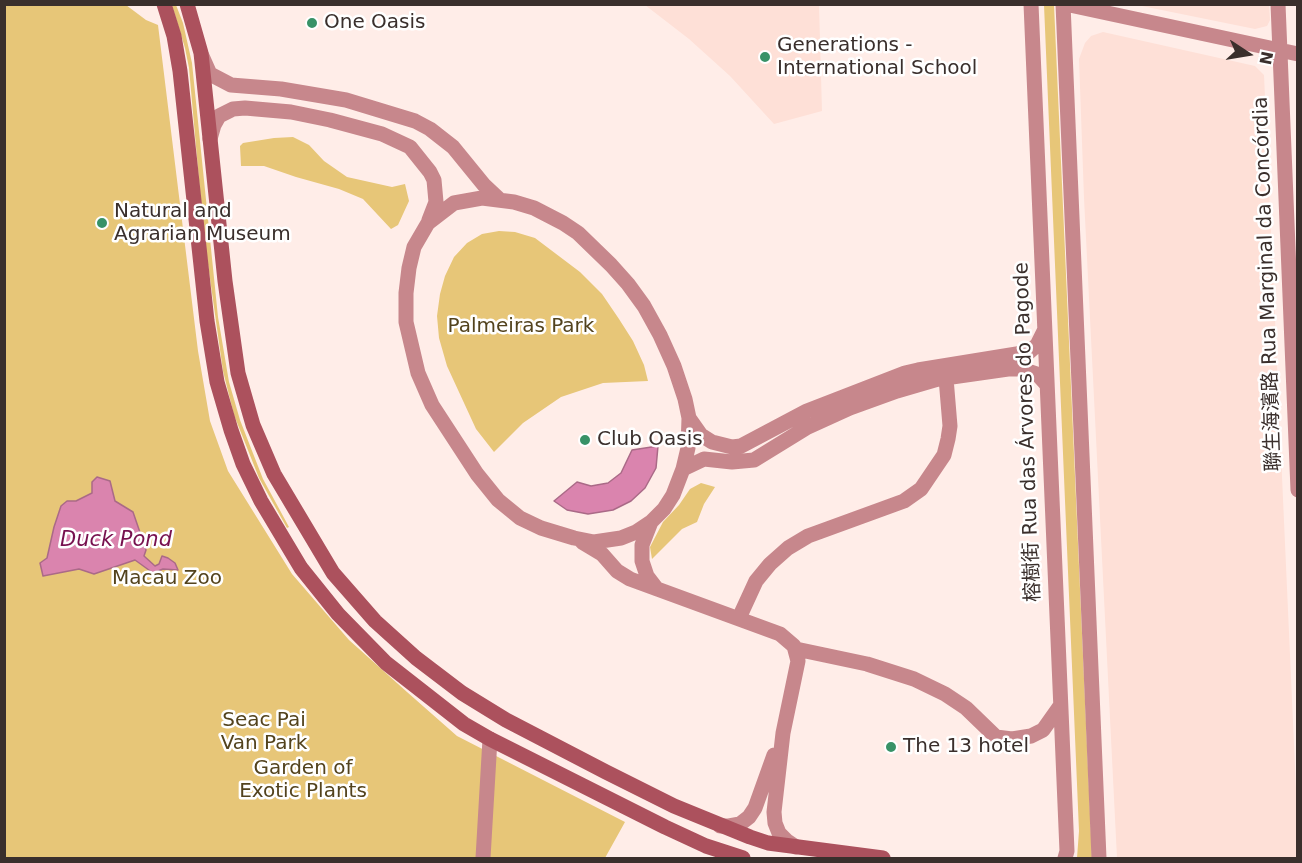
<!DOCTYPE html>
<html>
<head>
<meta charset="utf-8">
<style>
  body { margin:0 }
  #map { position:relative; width:1302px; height:863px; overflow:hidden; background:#ffede8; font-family:"DejaVu Sans",sans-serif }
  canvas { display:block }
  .frame { position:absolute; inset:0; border:6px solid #3a2f2c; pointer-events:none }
  .north { position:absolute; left:1218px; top:24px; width:60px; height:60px; -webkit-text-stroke:4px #fff; paint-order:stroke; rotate:102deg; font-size:16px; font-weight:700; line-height:24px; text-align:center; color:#3a2f2c }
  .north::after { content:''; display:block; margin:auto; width:21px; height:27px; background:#3a2f2c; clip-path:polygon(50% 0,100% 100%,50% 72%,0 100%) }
</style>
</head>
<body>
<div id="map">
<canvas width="1302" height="863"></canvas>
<div class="frame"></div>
<div class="north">N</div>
</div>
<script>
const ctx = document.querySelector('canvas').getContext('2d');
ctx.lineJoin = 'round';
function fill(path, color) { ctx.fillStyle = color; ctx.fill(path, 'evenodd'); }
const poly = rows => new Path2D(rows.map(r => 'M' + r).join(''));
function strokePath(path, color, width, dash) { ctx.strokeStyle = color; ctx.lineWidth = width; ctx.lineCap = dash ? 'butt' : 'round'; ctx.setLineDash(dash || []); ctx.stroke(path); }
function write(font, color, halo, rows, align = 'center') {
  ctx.font = font + ' "DejaVu Sans","Noto Sans SC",sans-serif'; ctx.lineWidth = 5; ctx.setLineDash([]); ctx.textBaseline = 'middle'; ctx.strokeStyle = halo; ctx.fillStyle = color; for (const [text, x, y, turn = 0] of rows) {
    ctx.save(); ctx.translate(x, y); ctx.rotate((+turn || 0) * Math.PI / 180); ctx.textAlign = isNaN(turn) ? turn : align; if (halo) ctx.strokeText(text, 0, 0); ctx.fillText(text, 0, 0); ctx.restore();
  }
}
const built = poly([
  [645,5,819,5,822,111,774,124,730,76,689,39],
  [1137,5,1269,5,1270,20,1267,26,1255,29],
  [1103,32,1255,66,1264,75,1297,811,1297,858,1117,858,1084,198,1079,59,1085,43,1091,36]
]);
const green = poly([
  [5,5,126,5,146,20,158,25,198,351,210,421,228,471,292,574,349,640,407,692,457,736,625,822,605,858,5,858],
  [172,5,176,5,183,23,192,63,218,317,229,382,240,420,263,479,289,527,287,528,259,478,234,415,223,371,204,236,189,68,185,48],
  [1044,5,1054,5,1092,858,1077,858,1079,831],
  [293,137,309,145,324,161,347,177,392,187,405,184,409,201,398,225,391,229,363,199,339,189,296,177,264,166,241,166,240,146,243,143,274,138],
  [499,231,515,232,535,238,580,272,602,294,619,319,633,341,644,365,648,381,603,383,561,397,523,423,494,452,476,429,447,366,439,338,437,316,440,294,445,276,454,257,467,243,482,234],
  [701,483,715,487,704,504,697,522,682,529,652,559,650,547,663,522,679,505,690,489]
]);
const water = poly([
  [658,446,656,468,645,488,631,501,613,510,588,514,567,510,554,501,577,482,591,486,608,483,621,473,632,450,658,446],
  [97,477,110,481,115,501,133,512,146,550,144,556,155,566,159,564,162,556,168,558,175,563,178,570,163,569,153,573,135,560,94,574,79,569,43,576,40,563,47,558,54,527,61,506,67,501,76,501,92,493,92,482,97,477]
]);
const minor = poly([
  [1031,4,1067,851,1065,858],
  [1063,4,1099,858],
  [1065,4,1298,54],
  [1278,4,1298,490],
  [202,56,210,74,231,85,281,89,346,100,415,121,430,129,453,147,484,185,500,200],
  [210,139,214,125,219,116,233,109,245,108,291,112,330,120,382,134,410,147,430,172,434,180,436,202,429,220],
  [482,198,514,202,534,208,563,223,578,233,611,265,628,284,644,306,660,335,674,366,685,399,689,418,688,448,683,469,673,495,664,509,651,522,636,532,621,538,594,542,574,538,541,528,520,518,498,500,477,474,432,405,418,373,406,322,406,293,409,268,414,247,428,223,454,203,482,198],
  [689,418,701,435,712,442,732,447,741,446,807,411,905,373,918,370,1029,352,1037,345,1044,331],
  [683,469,704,459,732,462,754,460,806,428,850,408,897,391,938,379,1008,369,1022,369,1037,374,1047,385],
  [651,522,642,545,642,561,647,576,657,589],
  [582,542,602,554,617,571,630,579,780,634,794,646,798,661,783,733,774,812,775,823,779,833,787,841,796,847],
  [739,618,756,581,770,564,788,548,808,536,904,501,921,489,944,455,948,439,950,426,946,378],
  [796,649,867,664,914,679,945,694,966,708,996,737,1012,739,1031,736,1043,730,1060,706],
  [720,826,729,826,740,824,749,817,755,808,774,755],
  [483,858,490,739]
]);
const secondary = poly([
  [164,4,174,36,180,71,207,321,217,382,231,430,243,464,261,501,301,568,338,614,386,663,464,724,490,739,665,827,706,846,743,858],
  [187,4,201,53,225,281,238,373,253,425,274,474,333,573,375,621,416,658,462,693,506,720,606,772,674,806,750,837,768,843,883,858]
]);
const markers = [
  [312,23,6,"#389267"],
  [765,57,6,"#389267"],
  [102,223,6,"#389267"],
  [585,440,6,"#389267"],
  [891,747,6,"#389267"]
];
const poiNames = [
  ["One Oasis",324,23],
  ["Generations -",777,46],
  ["International School",777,69],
  ["Natural and",114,212],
  ["Agrarian Museum",114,235],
  ["Club Oasis",597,440],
  ["The 13 hotel",903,747]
];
const streetNames = [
  ["聯生海濱路 Rua Marginal da Concórdia",1268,284,-92],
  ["榕樹街 Rua das Árvores do Pagode",1028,432,-92]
];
const parkNames = [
  ["Palmeiras Park",521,327],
  ["Macau Zoo",167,579],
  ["Seac Pai",264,721],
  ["Van Park",264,744],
  ["Garden of",303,769],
  ["Exotic Plants",303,792]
];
const waterNames = [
  ["Duck Pond",116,541]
];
fill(built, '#fee0d7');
fill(green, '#e7c678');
fill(water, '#da84ae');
strokePath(water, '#aa6a87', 1.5);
strokePath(minor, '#c7878c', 15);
strokePath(secondary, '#ac515d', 15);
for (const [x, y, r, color] of markers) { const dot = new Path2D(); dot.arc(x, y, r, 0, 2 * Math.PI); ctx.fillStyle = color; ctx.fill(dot); strokePath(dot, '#fff', 2); }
write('20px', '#3a2f2c', '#fff', poiNames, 'left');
write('20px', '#3a2f2c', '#fff', streetNames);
write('20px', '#53431d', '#fff', parkNames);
write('italic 21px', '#77114f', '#fff', waterNames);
</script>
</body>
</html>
